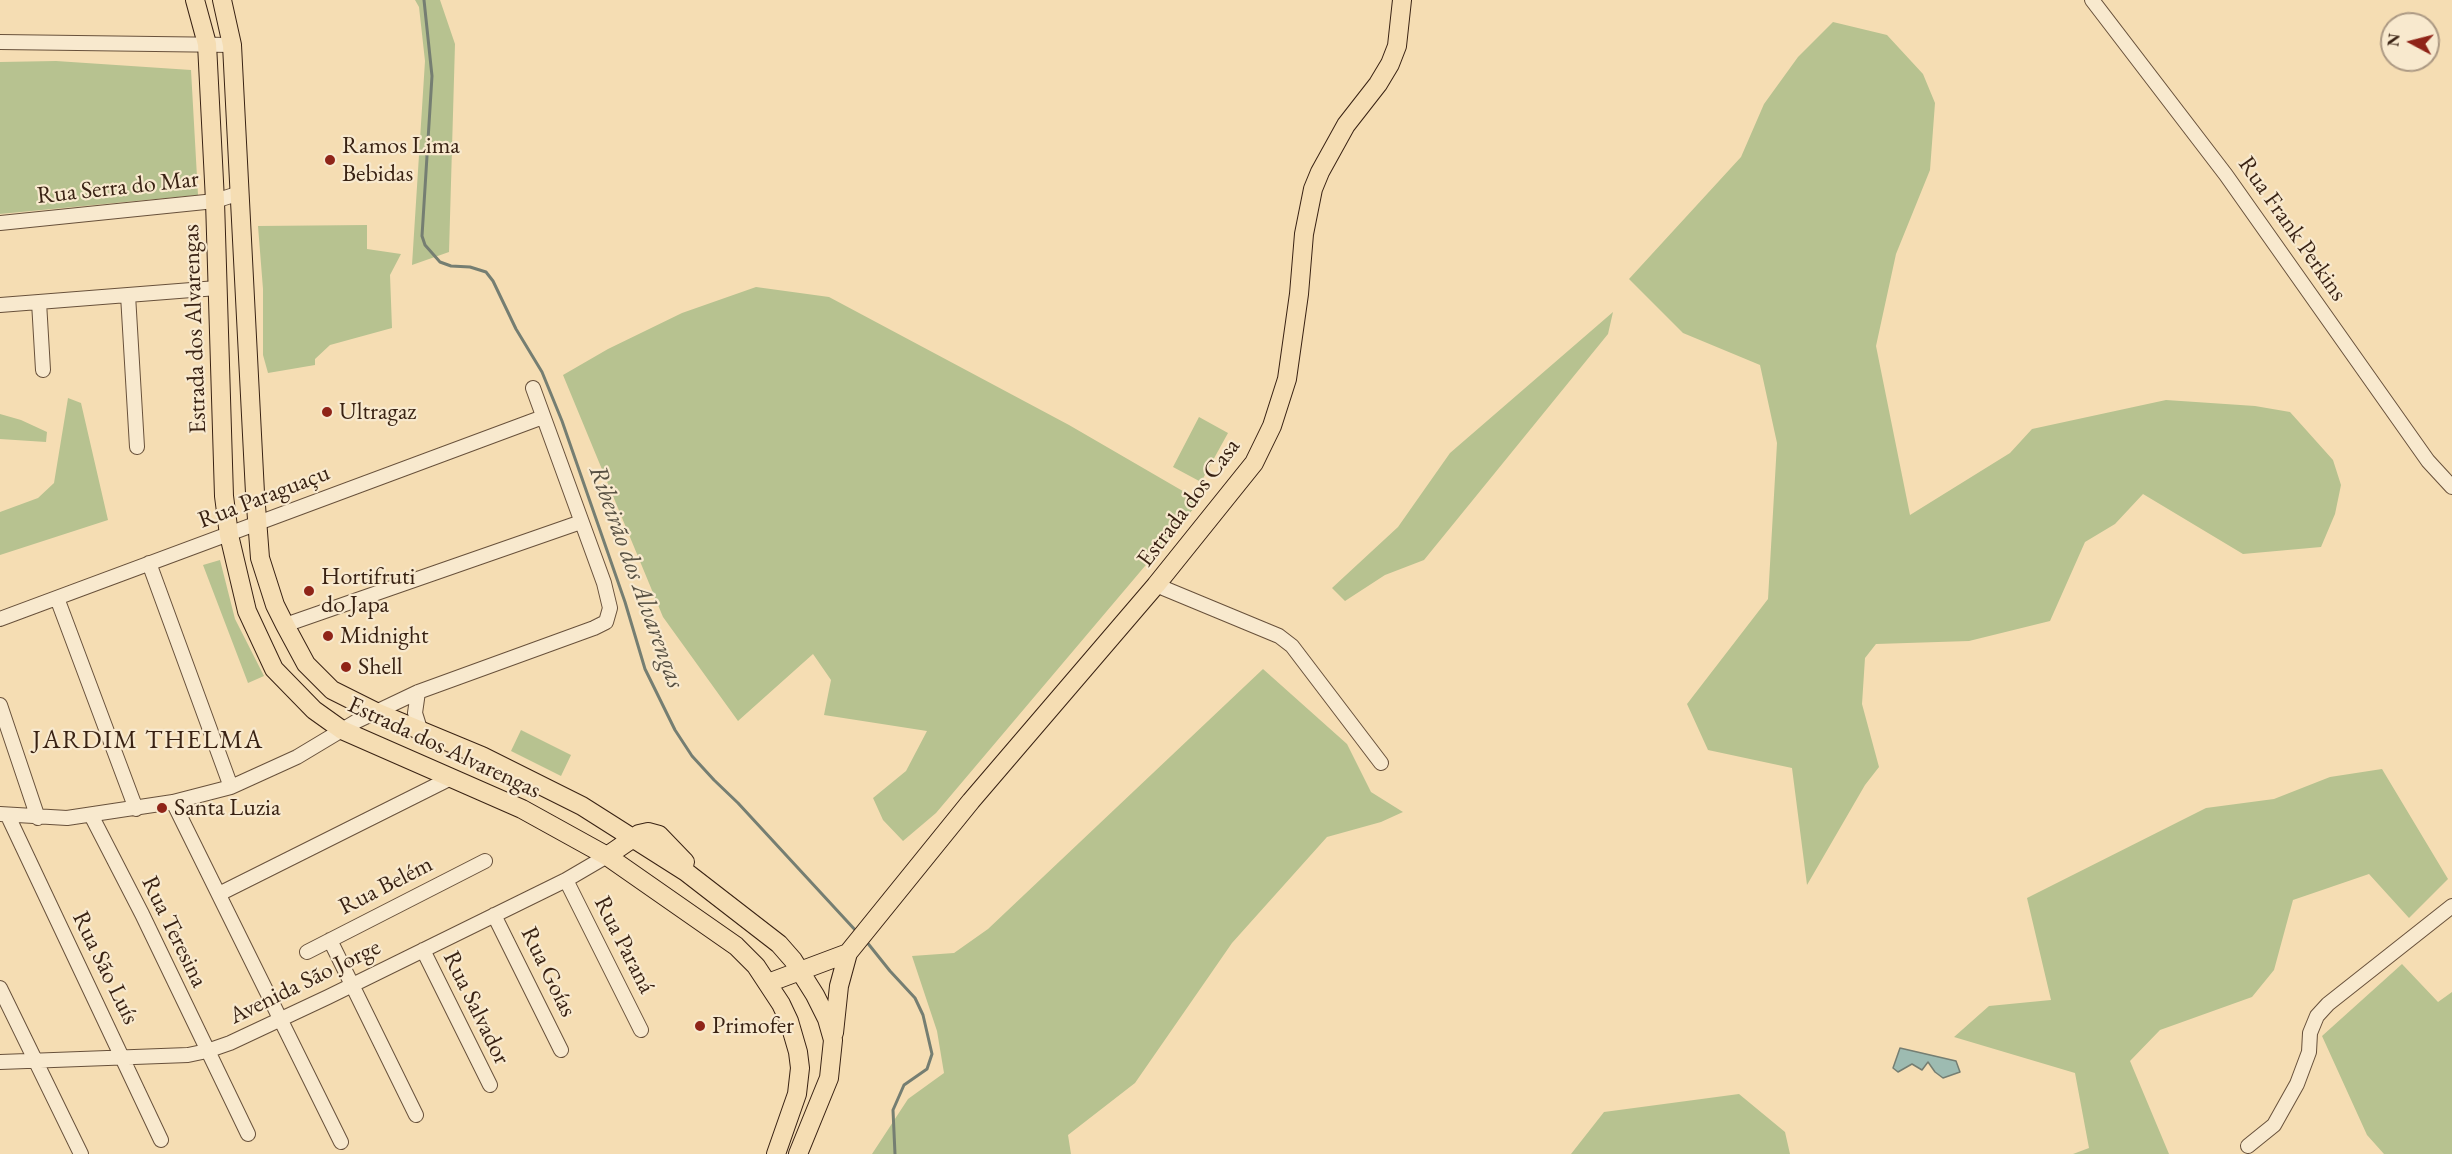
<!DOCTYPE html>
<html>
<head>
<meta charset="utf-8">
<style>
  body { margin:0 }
  #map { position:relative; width:2452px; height:1154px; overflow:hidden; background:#f5ddb3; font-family:"EB Garamond",serif }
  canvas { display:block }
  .north { position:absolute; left:2380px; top:12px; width:60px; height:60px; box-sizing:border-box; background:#f8e9ce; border:2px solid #ac9983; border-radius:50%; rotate:277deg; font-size:16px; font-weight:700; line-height:24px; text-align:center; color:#392213 }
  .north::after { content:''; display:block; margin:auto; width:21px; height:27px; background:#8f2418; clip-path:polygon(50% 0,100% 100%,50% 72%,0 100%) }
</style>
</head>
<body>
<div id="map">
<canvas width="2452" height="1154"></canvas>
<div class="north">N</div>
</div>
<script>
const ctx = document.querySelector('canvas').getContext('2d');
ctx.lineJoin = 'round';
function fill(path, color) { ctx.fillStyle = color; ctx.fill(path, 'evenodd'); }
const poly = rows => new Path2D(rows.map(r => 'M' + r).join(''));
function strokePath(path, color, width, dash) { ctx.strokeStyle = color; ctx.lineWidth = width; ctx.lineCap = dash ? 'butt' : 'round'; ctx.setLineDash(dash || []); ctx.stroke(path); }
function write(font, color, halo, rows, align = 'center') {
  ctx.font = font + ' "EB Garamond",serif'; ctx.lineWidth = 4.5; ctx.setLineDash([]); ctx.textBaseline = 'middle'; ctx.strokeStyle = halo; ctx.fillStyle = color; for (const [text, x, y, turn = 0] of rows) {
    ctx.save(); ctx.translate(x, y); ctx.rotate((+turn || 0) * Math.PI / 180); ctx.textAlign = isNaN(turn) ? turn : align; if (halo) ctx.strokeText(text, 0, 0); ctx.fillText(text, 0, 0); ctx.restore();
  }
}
const green = poly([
  [415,0,440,0,455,44,449,252,412,265,425,61,419,7],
  [1833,22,1887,35,1923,74,1935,103,1930,170,1896,254,1876,346,1910,515,2010,453,2032,429,2166,400,2255,406,2290,412,2333,460,2341,485,2335,514,2321,547,2243,554,2143,494,2115,524,2085,542,2050,621,1969,641,1876,644,1865,658,1862,704,1879,767,1865,785,1807,885,1792,768,1708,750,1687,704,1768,599,1777,443,1760,365,1683,333,1629,279,1741,157,1764,104,1798,57],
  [56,61,191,70,198,195,0,214,0,62],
  [367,225,367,249,401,254,390,275,392,328,330,345,315,359,315,365,268,373,263,355,263,289,258,226],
  [756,287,829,297,1069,425,1200,501,936,813,903,841,883,820,873,798,906,771,927,731,824,715,831,680,813,654,738,721,663,617,563,375,608,349,682,313],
  [1613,312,1608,334,1424,560,1385,575,1345,601,1332,588,1398,527,1450,453],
  [68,398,81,403,108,520,0,555,0,512,38,498,54,483],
  [0,414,21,420,47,432,46,442,0,439],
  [1199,417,1228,433,1201,482,1173,467],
  [220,560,235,619,264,676,248,683,203,565],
  [1263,669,1347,744,1371,792,1403,812,1381,822,1327,837,1232,943,1135,1083,1068,1135,1071,1154,872,1154,908,1099,944,1073,937,1031,912,956,954,953,988,929],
  [521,730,571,755,561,776,511,751],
  [2382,769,2448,879,2409,918,2369,874,2293,900,2274,970,2252,997,2160,1030,2130,1061,2169,1154,2073,1154,2089,1148,2075,1073,1954,1037,1989,1006,2051,1000,2027,898,2206,808,2274,799,2330,777],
  [2402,964,2438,1002,2452,992,2452,1154,2384,1154,2367,1135,2322,1036],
  [1739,1094,1785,1132,1790,1154,1571,1154,1604,1112]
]);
const water = poly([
  [1900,1048,1956,1061,1960,1072,1943,1078,1935,1072,1928,1062,1922,1070,1912,1064,1898,1072,1893,1068,1900,1048]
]);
const stream = poly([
  [424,0,432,76,422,236,425,245,440,262,451,266,470,267,486,272,493,281,516,329,542,372,562,421,625,602,645,669,675,730,692,756,714,780,738,803,857,932],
  [866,941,890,971,915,998,923,1015,932,1054,927,1069,904,1085,893,1110,895,1154]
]);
const minor = poly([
  [2092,0,2226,175,2428,461,2452,487],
  [0,42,232,45],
  [0,223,215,201,240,193],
  [128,295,137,447],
  [39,302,43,370],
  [0,305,217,288],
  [149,563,231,787],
  [1156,585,1279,636,1292,646,1381,763],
  [57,598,136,809],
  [0,619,543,417],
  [285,625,581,522],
  [418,692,415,713,420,729],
  [0,705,38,818],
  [173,802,341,1142],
  [0,814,67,818,173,802,231,787,297,757,357,721,418,692,594,628,606,622,610,608,604,583,533,388],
  [91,815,142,914,248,1134],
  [8,816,161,1140],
  [566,880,641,1030],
  [219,894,451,778],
  [494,915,561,1050],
  [330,940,416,1115],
  [423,950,490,1085],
  [307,952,485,861],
  [0,988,81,1154],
  [0,1062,188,1055,207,1051,230,1043,328,997,566,880,607,856],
  [2248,1146,2274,1125,2297,1084,2309,1052,2310,1033,2317,1016,2328,1004,2452,906]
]);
const major = poly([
  [195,0,207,44,215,201,224,496,229,535,247,611,274,669,314,710,342,730,522,809,607,856,736,946,756,966,781,1004,789,1021,798,1052,800,1068,797,1094,776,1154],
  [222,0,232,45,255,493,260,558,275,605,285,625,306,664,332,690,376,712,482,756,582,806,686,872,779,944,793,960,815,995,827,1019,833,1040,829,1078,798,1154],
  [607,856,639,834,648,832,659,835,685,862],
  [768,983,848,953],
  [834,1033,839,986,848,953,971,801,1156,585,1254,463,1272,426,1287,379,1299,294,1304,234,1313,189,1320,172,1346,125,1378,84,1390,64,1397,46,1402,0]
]);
const markers = [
  [330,160,6,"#8f2418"],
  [327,412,6,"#8f2418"],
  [309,591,6,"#8f2418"],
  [328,636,6,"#8f2418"],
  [346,667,6,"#8f2418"],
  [162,808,6,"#8f2418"],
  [700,1026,6,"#8f2418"]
];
const poiNames = [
  ["Ramos Lima",342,146],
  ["Bebidas",342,174],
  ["Ultragaz",339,412],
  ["Hortifruti",321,577],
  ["do Japa",321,605],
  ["Midnight",340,636],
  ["Shell",358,667],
  ["Santa Luzia",174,808],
  ["Primofer",712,1026]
];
const streetNames = [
  ["Rua Serra do Mar",118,188,-6],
  ["Rua Frank Perkins",2292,229,55],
  ["Estrada dos Alvarengas",195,329,-92],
  ["Rua Paraguaçu",264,497,-21],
  ["Estrada dos Casa",1189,503,-53],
  ["Estrada dos Alvarengas",444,748,25],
  ["Rua Belém",386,886,-27],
  ["Rua Teresina",174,932,64],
  ["Rua Paraná",624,945,63],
  ["Rua São Luís",105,968,64],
  ["Rua Goías",548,972,64],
  ["Avenida São Jorge",305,982,-26],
  ["Rua Salvador",476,1008,64]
];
const waterNames = [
  ["Ribeirão dos Alvarengas",636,577,70]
];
const neighbourhoodNames = [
  ["JARDIM THELMA",148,741]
];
fill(green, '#b7c290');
fill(water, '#9dbbb1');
strokePath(water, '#757e72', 1.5);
strokePath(stream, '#757e72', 3);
strokePath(minor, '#68513b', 16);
strokePath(major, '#392213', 20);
strokePath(minor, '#f8e9ce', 14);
strokePath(major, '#f5ddb3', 18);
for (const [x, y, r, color] of markers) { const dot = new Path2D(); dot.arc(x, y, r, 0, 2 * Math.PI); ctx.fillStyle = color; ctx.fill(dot); strokePath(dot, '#f8e9ce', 2); }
write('24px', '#392213', '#f8e9ce', poiNames, 'left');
write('24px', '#392213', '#f8e9ce', streetNames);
write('italic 26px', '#575042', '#f8e9ce', waterNames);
ctx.letterSpacing = '1.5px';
write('26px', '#392213', '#f8e9ce', neighbourhoodNames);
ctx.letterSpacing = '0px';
</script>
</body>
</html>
